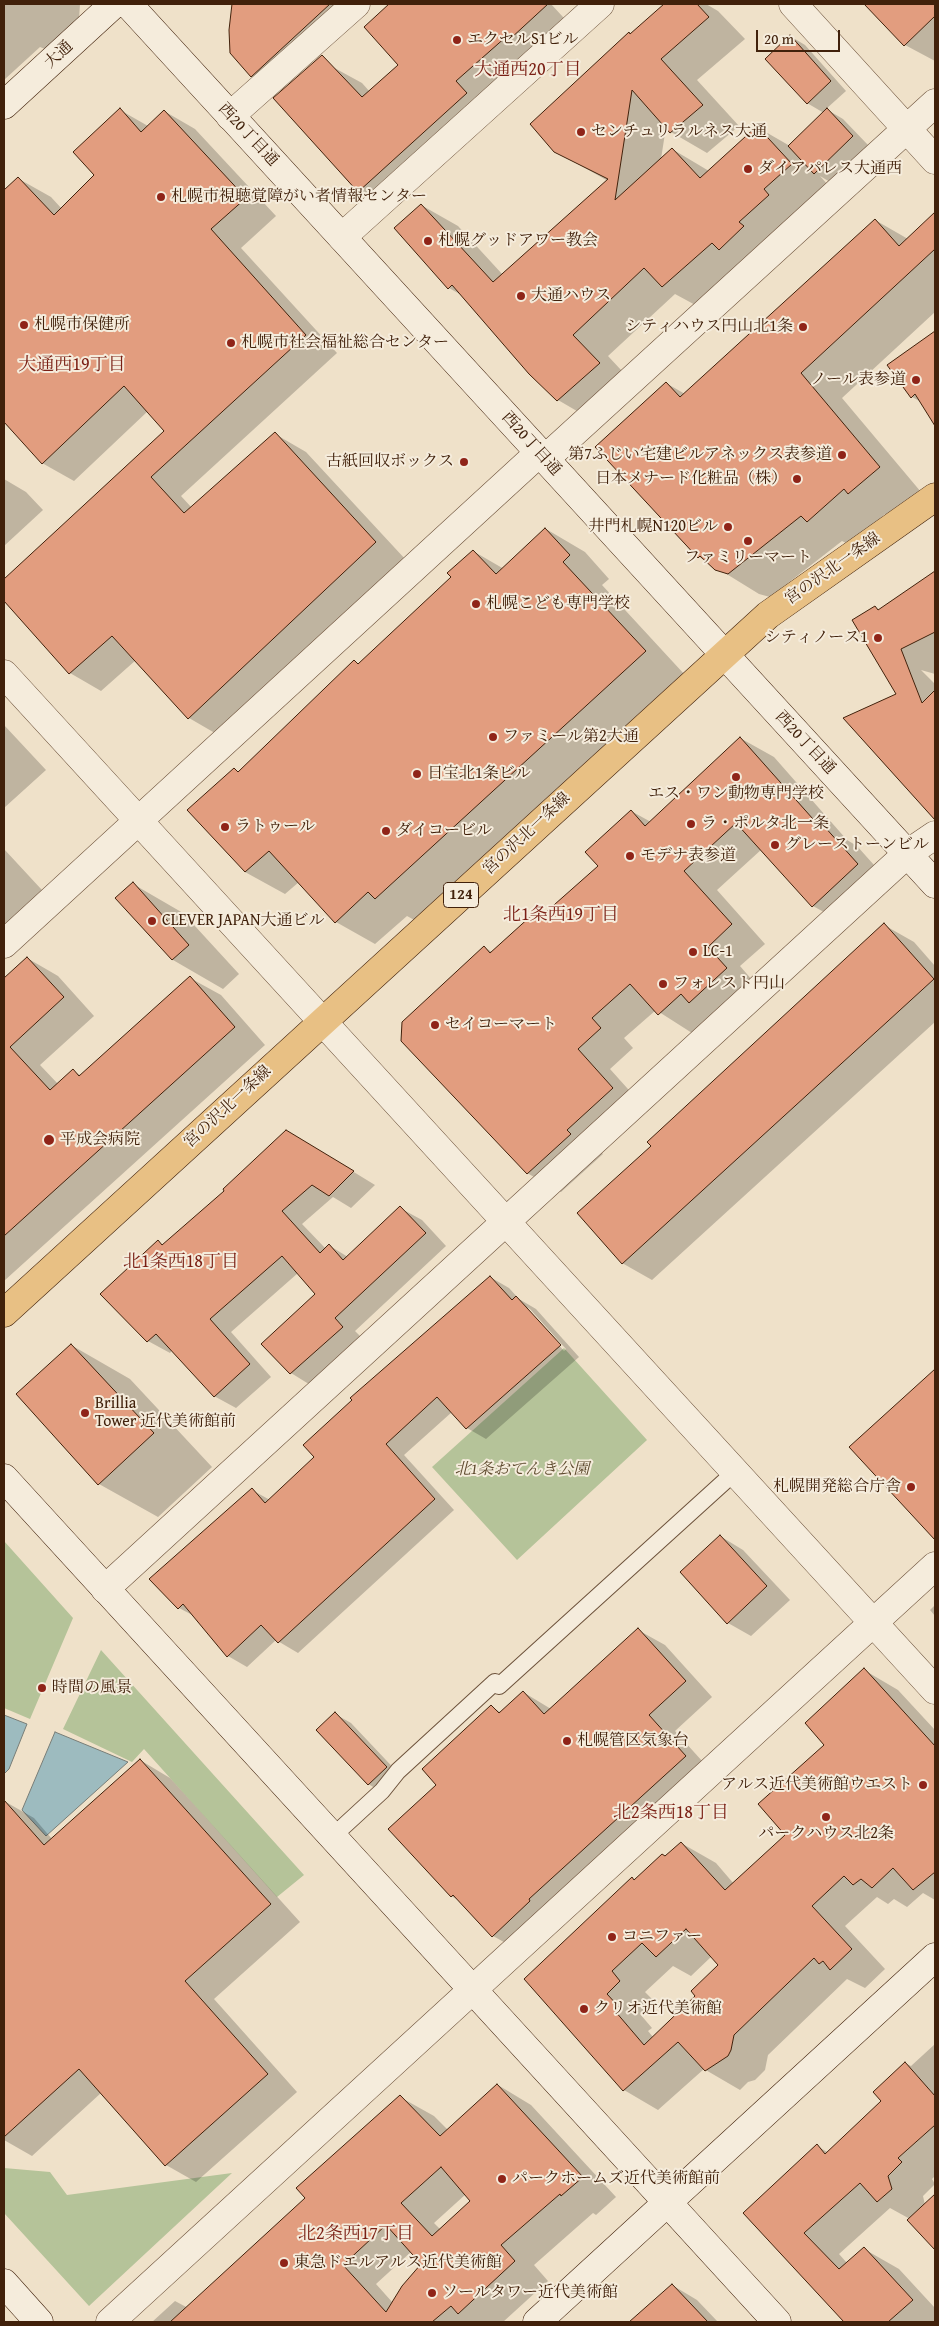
<!DOCTYPE html>
<html>
<head>
<meta charset="utf-8">
<style>
  body { margin:0 }
  #map { position:relative; width:939px; height:2326px; overflow:hidden; background:#efe1c9; font-family:"Gentium Book Plus",serif }
  canvas { display:block }
  .frame { position:absolute; inset:0; border:5px solid #41210b; pointer-events:none }
  .scale { position:absolute; left:756px; top:30px; width:84px; height:22px; box-sizing:border-box; border:2px solid #41210b; border-top:0; padding-left:6px; font-size:15px; line-height:18px; white-space:nowrap; color:#41210b; -webkit-text-stroke:4px #f5ecdc; paint-order:stroke }
</style>
</head>
<body>
<div id="map">
<canvas width="939" height="2326"></canvas>
<div class="frame"></div>
<div class="scale">20 m</div>
</div>
<script>
const ctx = document.querySelector('canvas').getContext('2d');
ctx.lineJoin = 'round';
function fill(path, color) { ctx.fillStyle = color; ctx.fill(path, 'evenodd'); }
const poly = rows => new Path2D(rows.map(r => 'M' + r).join(''));
function strokePath(path, color, width, dash) { ctx.strokeStyle = color; ctx.lineWidth = width; ctx.lineCap = dash ? 'butt' : 'round'; ctx.setLineDash(dash || []); ctx.stroke(path); }
function write(font, color, halo, rows, align = 'center') {
  ctx.font = font + ' "Gentium Book Plus","Noto Serif JP",serif'; ctx.lineWidth = 4; ctx.setLineDash([]); ctx.textBaseline = 'middle'; ctx.strokeStyle = halo; ctx.fillStyle = color; for (const [text, x, y, turn = 0] of rows) {
    ctx.save(); ctx.translate(x, y); ctx.rotate((+turn || 0) * Math.PI / 180); ctx.textAlign = isNaN(turn) ? turn : align; if (halo) ctx.strokeText(text, 0, 0); ctx.fillText(text, 0, 0); ctx.restore();
  }
}
const green = poly([
  [564,1348,647,1440,517,1560,432,1467],
  [4,1541,73,1618,30,1719,4,1708],
  [101,1650,304,1875,277,1897,144,1749,132,1762,63,1729],
  [4,2168,50,2172,67,2195,232,2173,89,2306,4,2213]
]);
const water = poly([
  [4,1715,27,1724,9,1769,4,1774,4,1715],
  [55,1732,128,1762,46,1836,22,1810,55,1732]
]);
const shadow = poly([
  [4,4,80,4,79,19,45,49,40,47,4,80],
  [233,4,341,4,278,91,251,76,231,30],
  [398,4,551,4,574,29,392,210,359,191,275,99,329,65,362,83,370,92,400,65,368,30],
  [666,4,706,4,718,11,745,39,697,80,739,126,707,153,671,132,666,127,661,159,672,149,709,171,757,127,790,146,824,113,807,103,790,36,805,45,846,91,826,109,843,119,868,145,830,182,820,176,828,185,699,307,675,294,608,356,635,385,594,421,558,400,463,296,449,288,396,228,421,205,458,226,503,275,608,181,555,151,629,33,631,35],
  [866,4,935,4,935,61,905,45],
  [120,110,148,126,164,111,195,129,276,216,241,248,337,353,181,496,192,508,275,434,306,452,406,560,220,736,189,718,136,660,101,691,70,673,4,600,4,581,166,431,148,411,74,481,42,463,4,420,4,193,19,179,51,197,62,209,96,175],
  [935,214,935,312,842,398,921,492,891,518,885,514,850,545,842,541,770,597,759,594,699,557,666,383,685,394,875,220,908,239],
  [935,333,935,420,923,403,912,397,889,365],
  [4,479,26,492,43,510,4,546],
  [546,529,585,552,609,579,602,585,685,675,416,921,407,916,375,944,336,922,299,882,285,894,245,872,234,769,239,772,354,661,359,664,453,577,473,551,504,569],
  [935,572,935,674,921,670,935,684,935,816,930,813,875,607,880,610],
  [4,725,46,770,4,808],
  [740,738,774,757,847,840,857,846,891,884,847,925,813,906,762,849,717,890,765,944,740,966,759,988,692,1033,656,1010,624,1038,633,1048,610,1069,645,1108,599,1150,603,1154,561,1192,527,1173,484,947,492,952,532,916,539,920,599,866,631,811,651,822],
  [4,849,54,903,4,950],
  [133,884,183,913,239,974,223,989,173,960],
  [884,925,914,942,935,966,935,1022,652,1280,622,1263,653,1146],
  [27,958,58,976,94,1016,40,1065,58,1084,73,1071,82,1076,190,978,221,995,265,1045,4,1281,4,1021,6,1018,4,1011,7,1008,4,1005,4,980],
  [308,1144,375,1185,351,1208,333,1197,302,1224,326,1249,330,1246,348,1257,400,1208,422,1220,446,1246,355,1331,363,1339,312,1386,291,1373,263,1344,317,1294,298,1273,231,1332,271,1377,236,1408,214,1396,172,1350,170,1353,148,1341,158,1242,164,1245],
  [490,1277,509,1288,519,1299,536,1309,579,1357,486,1439,467,1428,452,1412,404,1455,454,1510,298,1653,276,1640,247,1667,228,1656,196,1617,179,1608,252,1490,270,1500,316,1457],
  [524,1306,530,1309,566,1349,564,1351],
  [71,1345,130,1379,212,1467,158,1517,99,1484],
  [935,1370,935,1535,929,1532,851,1447],
  [720,1536,743,1550,790,1600,751,1636,728,1623],
  [935,1605,935,1616,930,1610],
  [638,1630,665,1645,712,1697,675,1731,712,1772,520,1951,493,1936,460,1901,451,1896,438,1785,492,1707,502,1713,523,1692,551,1709],
  [864,1670,898,1690,935,1730,935,1900,923,1893,907,1907,894,1899,888,1904,877,1897,845,1926,885,1969,865,1988,847,1979,768,2055,765,2070,755,2080,748,2082,740,2090,704,2069,658,2110,624,2090,525,1979,632,1879,635,1880,681,1843,716,1863,734,1884,787,1835,826,1745],
  [712,1956,720,1965,697,1996,653,2037,648,2031,652,2028,640,2014,654,2001,645,1992,673,1966,691,1976],
  [335,1714,351,1723,402,1777,384,1793,368,1784],
  [140,1760,170,1778,300,1922,214,1999,297,2092,196,2182,166,2165,101,2093,32,2156,4,2140,4,1801,34,1818,52,1839],
  [935,2044,935,2176,932,2179,935,2184,923,2196,925,2205,935,2196,935,2249,909,2220,910,2219,890,2208,839,2254,847,2263,864,2249,899,2269,935,2308,935,2322,845,2322,744,2213,817,2146,829,2153,883,2101,905,2063,911,2066],
  [498,2085,531,2105,616,2197,596,2215,593,2213,534,2265,548,2281,503,2322,152,2322,175,2301,188,2308,307,2198,400,2097,434,2116,448,2130],
  [466,2194,472,2201,441,2230,434,2223],
  [412,2251,423,2264,393,2303,376,2284],
  [672,2285,697,2300,718,2322,631,2322]
]);
const building = poly([
  [232,4,330,4,251,77,230,53,229,30,232,4],
  [389,4,548,4,510,39,507,36,456,81,467,93,358,192,273,98,322,55,362,97,398,65,364,27,389,4],
  [664,4,697,4,709,17,661,59,703,105,670,133,632,90,615,200,672,148,700,178,757,126,792,164,764,189,769,195,739,222,744,226,719,250,712,243,662,287,644,268,573,335,600,363,557,401,529,374,452,285,448,289,394,228,421,204,493,282,608,179,554,152,530,124,629,32,630,34,664,4],
  [864,4,935,4,935,16,904,46,864,4],
  [790,35,831,81,807,104,765,59,790,35],
  [120,108,141,132,164,110,246,198,211,229,306,335,151,477,184,513,275,432,376,542,188,719,112,636,69,674,4,601,4,579,164,431,124,386,42,464,4,422,4,190,18,177,54,215,94,175,73,152,120,108],
  [827,108,853,136,814,174,788,146,827,108],
  [935,212,935,249,801,373,880,467,848,494,844,489,807,522,801,516,728,574,715,570,700,556,698,558,595,447,666,382,680,397,875,219,899,246,935,212],
  [935,331,935,426,915,394,911,398,887,365,935,331],
  [545,528,570,555,563,562,646,651,375,899,368,892,335,923,269,851,245,872,187,810,234,768,238,772,354,660,358,664,451,577,447,573,473,550,496,574,545,528],
  [935,571,935,632,901,649,922,703,935,690,935,820,843,718,896,694,852,620,875,606,878,610,935,571],
  [740,737,821,828,823,825,858,864,812,907,736,823,684,871,732,924,708,947,727,968,689,1003,681,994,658,1015,630,984,592,1018,601,1028,578,1049,613,1088,567,1130,571,1134,527,1174,401,1041,402,1022,484,946,490,953,532,915,537,920,598,866,585,852,631,810,645,826,740,737],
  [133,882,189,945,172,960,115,898,133,882],
  [884,923,934,979,622,1264,577,1213,651,1146,647,1142,884,923],
  [27,957,64,997,10,1047,50,1090,73,1069,79,1076,190,976,235,1027,4,1236,4,978,27,957],
  [286,1130,354,1171,329,1196,312,1185,282,1211,320,1253,329,1244,343,1260,400,1206,426,1233,335,1318,343,1327,290,1374,261,1344,315,1294,282,1256,210,1319,250,1364,214,1397,156,1334,147,1342,100,1294,158,1240,162,1245,224,1191,223,1189,286,1130],
  [490,1276,512,1300,516,1296,561,1345,466,1429,437,1397,386,1444,435,1499,278,1643,261,1625,227,1657,183,1604,178,1609,149,1579,252,1488,265,1503,314,1457,303,1445,352,1400,350,1398,490,1276],
  [71,1344,154,1433,98,1485,16,1394,71,1344],
  [935,1369,935,1540,849,1447,935,1369],
  [720,1535,767,1586,727,1624,680,1572,720,1535],
  [638,1628,686,1681,649,1715,686,1756,529,1899,530,1901,492,1937,453,1895,451,1897,388,1829,436,1785,422,1769,491,1705,499,1713,523,1691,544,1714,638,1628],
  [864,1668,935,1746,935,1872,913,1890,893,1868,872,1888,861,1879,853,1885,844,1876,812,1906,852,1949,830,1970,823,1961,819,1964,814,1958,734,2035,731,2050,728,2056,705,2071,678,2042,623,2091,524,1979,632,1877,634,1880,662,1854,665,1856,681,1842,725,1890,785,1835,758,1804,824,1745,805,1723,864,1668],
  [686,1929,718,1965,691,1991,695,1996,644,2045,615,2011,619,2007,607,1994,620,1981,612,1971,642,1943,656,1957,686,1929],
  [335,1712,387,1767,368,1785,316,1730,335,1712],
  [140,1759,271,1904,185,1981,268,2074,165,2166,79,2069,4,2137,4,1800,44,1845,140,1759],
  [905,2062,935,2096,935,2125,898,2158,902,2162,888,2176,892,2189,877,2202,860,2183,804,2233,839,2269,864,2247,913,2300,888,2322,844,2322,743,2213,817,2144,825,2154,881,2101,873,2092,905,2062],
  [497,2084,583,2177,561,2196,560,2194,501,2245,515,2261,458,2314,451,2306,432,2322,170,2322,305,2198,296,2188,400,2095,440,2136,497,2084],
  [441,2167,470,2201,432,2236,401,2203,441,2167],
  [386,2225,421,2264,402,2286,386,2312,343,2265,386,2225],
  [935,2194,935,2250,907,2220,935,2194],
  [672,2284,708,2322,629,2322,672,2284]
]);
const lane = poly([
  [332,1837,382,1791,398,1771,495,1682,499,1686,735,1472]
]);
const street = poly([
  [793,4,935,160],
  [230,116,356,4],
  [342,237,600,4],
  [545,459,935,103],
  [4,674,935,1690],
  [4,944,539,453],
  [105,1589,907,854,935,835],
  [110,2322,935,1566]
]);
const secondary = poly([
  [128,4,935,884],
  [4,105,114,4],
  [4,1478,777,2322],
  [4,2283,39,2322],
  [537,2322,935,1957]
]);
const primary = poly([
  [4,1313,768,615,935,497]
]);
const markers = [
  [457,40,5,"#8f2418"],
  [581,132,5,"#8f2418"],
  [748,169,5,"#8f2418"],
  [161,197,5,"#8f2418"],
  [428,241,5,"#8f2418"],
  [521,296,5,"#8f2418"],
  [24,325,5,"#8f2418"],
  [803,327,5,"#8f2418"],
  [231,343,5,"#8f2418"],
  [916,380,5,"#8f2418"],
  [842,455,5,"#8f2418"],
  [464,462,5,"#8f2418"],
  [797,479,5,"#8f2418"],
  [728,527,5,"#8f2418"],
  [748,541,5,"#8f2418"],
  [476,604,5,"#8f2418"],
  [878,638,5,"#8f2418"],
  [493,737,5,"#8f2418"],
  [417,774,5,"#8f2418"],
  [736,777,5,"#8f2418"],
  [691,824,5,"#8f2418"],
  [225,827,5,"#8f2418"],
  [386,831,5,"#8f2418"],
  [775,845,5,"#8f2418"],
  [630,856,5,"#8f2418"],
  [152,921,5,"#8f2418"],
  [693,952,5,"#8f2418"],
  [663,984,5,"#8f2418"],
  [435,1025,5,"#8f2418"],
  [49,1140,6,"#8f2418"],
  [85,1413,5,"#8f2418"],
  [911,1487,5,"#8f2418"],
  [42,1688,5,"#8f2418"],
  [567,1741,5,"#8f2418"],
  [923,1785,5,"#8f2418"],
  [826,1817,5,"#8f2418"],
  [612,1937,5,"#8f2418"],
  [584,2009,5,"#8f2418"],
  [502,2179,5,"#8f2418"],
  [284,2263,5,"#8f2418"],
  [432,2293,5,"#8f2418"]
];
const shields = [
  [461,895,35]
];
const shieldNames = [
  ["124",461,895]
];
const poiNames = [
  ["エクセルS1ビル",467,40],
  ["センチュリラルネス大通",591,132],
  ["ダイアパレス大通西",758,169],
  ["札幌市視聴覚障がい者情報センター",171,197],
  ["札幌グッドアワー教会",438,241],
  ["大通ハウス",531,296],
  ["札幌市保健所",34,325],
  ["シティハウス円山北1条",793,327,"right"],
  ["札幌市社会福祉総合センター",241,343],
  ["ノール表参道",906,380,"right"],
  ["第7ふじい宅建ビルアネックス表参道",832,455,"right"],
  ["古紙回収ボックス",454,462,"right"],
  ["日本メナード化粧品（株）",787,479,"right"],
  ["井門札幌N120ビル",718,527,"right"],
  ["ファミリーマート",748,558,"center"],
  ["札幌こども専門学校",486,604],
  ["シティノース1",868,638,"right"],
  ["ファミール第2大通",503,737],
  ["日宝北1条ビル",427,774],
  ["エス・ワン動物専門学校",736,794,"center"],
  ["ラ・ポルタ北一条",701,824],
  ["ラトゥール",235,827],
  ["ダイコービル",396,831],
  ["グレーストーンビル",785,845],
  ["モデナ表参道",640,856],
  ["CLEVER JAPAN大通ビル",162,921],
  ["LC-1",703,952],
  ["フォレスト円山",673,984],
  ["セイコーマート",445,1025],
  ["平成会病院",60,1140],
  ["Brillia",95,1404],
  ["Tower 近代美術館前",95,1422],
  ["札幌開発総合庁舎",901,1487,"right"],
  ["時間の風景",52,1688],
  ["札幌管区気象台",577,1741],
  ["アルス近代美術館ウエスト",913,1785,"right"],
  ["パークハウス北2条",826,1834,"center"],
  ["コニファー",622,1937],
  ["クリオ近代美術館",594,2009],
  ["パークホームズ近代美術館前",512,2179],
  ["東急ドエルアルス近代美術館",294,2263],
  ["ソールタワー近代美術館",442,2293]
];
const streetNames = [
  ["大通",59,55,-43],
  ["西20丁目通",248,135,47],
  ["西20丁目通",531,444,48],
  ["宮の沢北一条線",833,569,-35],
  ["西20丁目通",805,743,47],
  ["宮の沢北一条線",527,834,-43],
  ["宮の沢北一条線",228,1107,-43]
];
const parkNames = [
  ["北1条おてんき公園",522,1470]
];
const neighbourhoodNames = [
  ["大通西20丁目",528,70],
  ["大通西19丁目",72,365],
  ["北1条西19丁目",561,915],
  ["北1条西18丁目",181,1262],
  ["北2条西18丁目",671,1813],
  ["北2条西17丁目",356,2234]
];
fill(green, '#b5c399');
fill(water, '#9dbbbf');
strokePath(water, '#787d77', 1);
fill(shadow, '#0003');
fill(building, '#e29d7f');
strokePath(building, '#41210b', 1);
strokePath(lane, '#6c513a', 18);
strokePath(street, '#6c513a', 29);
strokePath(secondary, '#41210b', 29);
strokePath(primary, '#41210b', 29);
strokePath(lane, '#f5ecdc', 16);
strokePath(street, '#f5ecdc', 28);
strokePath(secondary, '#f5ecdc', 28);
strokePath(primary, '#e8c084', 28);
for (const [x, y, r, color] of markers) { const dot = new Path2D(); dot.arc(x, y, r, 0, 2 * Math.PI); ctx.fillStyle = color; ctx.fill(dot); strokePath(dot, '#f5ecdc', 2); }
for (const [x, y, w] of shields) { const box = new Path2D(); box.roundRect(x - w / 2, y - 12.5, w, 25, 4); ctx.fillStyle = '#f5ecdc'; ctx.fill(box); strokePath(box, '#41210b', 1); }
write('bold 15px', '#41210b', null, shieldNames);
write('16px', '#41210b', '#f5ecdc', poiNames, 'left');
write('16px', '#41210b', '#f5ecdc', streetNames);
write('italic 16px', '#5e4a2e', '#f5ecdc', parkNames);
write('18px', '#7a1f14', '#f5ecdc', neighbourhoodNames);
</script>
</body>
</html>
